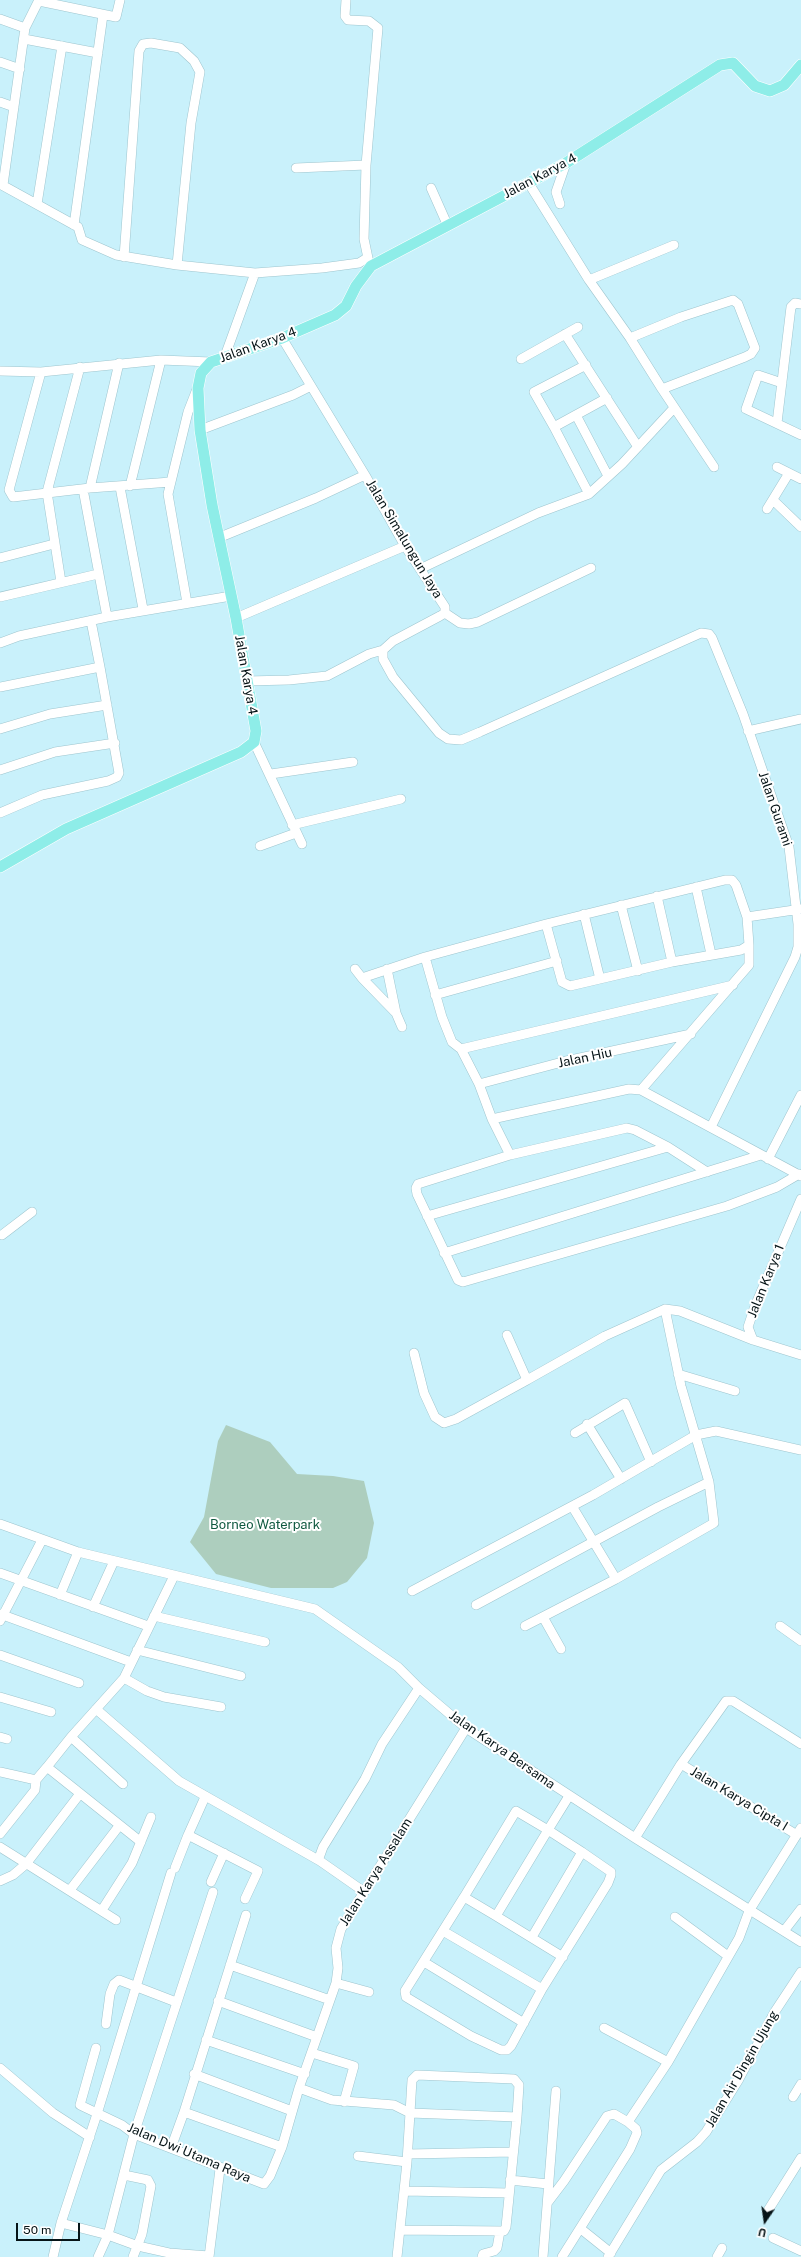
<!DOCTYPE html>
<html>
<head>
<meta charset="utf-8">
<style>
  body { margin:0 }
  #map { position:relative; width:801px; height:2257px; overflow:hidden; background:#c9f1fb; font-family:"Public Sans",sans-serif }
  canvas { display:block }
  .north { position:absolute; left:745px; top:2201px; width:40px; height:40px; -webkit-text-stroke:3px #fff; paint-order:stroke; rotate:193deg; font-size:11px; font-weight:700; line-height:16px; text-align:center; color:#061417 }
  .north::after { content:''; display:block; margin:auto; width:14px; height:18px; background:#061417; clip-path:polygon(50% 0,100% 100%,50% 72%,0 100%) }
  .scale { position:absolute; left:16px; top:2223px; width:64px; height:18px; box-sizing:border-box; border:2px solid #061417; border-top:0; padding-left:5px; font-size:12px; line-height:14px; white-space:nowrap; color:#061417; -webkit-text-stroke:3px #fff; paint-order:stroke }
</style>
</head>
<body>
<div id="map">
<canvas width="801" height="2257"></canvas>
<div class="north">U</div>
<div class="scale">50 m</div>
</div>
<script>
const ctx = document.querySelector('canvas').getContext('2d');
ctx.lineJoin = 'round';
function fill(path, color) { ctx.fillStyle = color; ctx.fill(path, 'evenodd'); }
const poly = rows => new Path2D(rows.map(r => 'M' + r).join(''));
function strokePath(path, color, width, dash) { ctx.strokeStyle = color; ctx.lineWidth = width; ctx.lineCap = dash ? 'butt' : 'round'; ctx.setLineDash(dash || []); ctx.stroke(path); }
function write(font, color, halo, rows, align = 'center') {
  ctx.font = font + ' "Public Sans",sans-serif'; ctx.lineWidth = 4; ctx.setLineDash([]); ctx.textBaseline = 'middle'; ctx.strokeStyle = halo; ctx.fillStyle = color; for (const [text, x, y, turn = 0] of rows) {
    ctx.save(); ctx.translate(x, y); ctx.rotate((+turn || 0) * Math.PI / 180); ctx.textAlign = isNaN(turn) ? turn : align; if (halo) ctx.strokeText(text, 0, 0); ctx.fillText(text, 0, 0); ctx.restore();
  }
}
const green = poly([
  [226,1425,270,1442,297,1474,333,1476,364,1481,374,1523,367,1558,347,1582,333,1588,271,1588,216,1574,190,1542,204,1517,218,1441]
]);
const minor = poly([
  [346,0,345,16,348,20,369,21,378,28,366,165,364,239,369,263],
  [39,1,116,17,120,0],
  [0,19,25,28],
  [24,39,98,53],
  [0,62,20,69],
  [0,102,14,107],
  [296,168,366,165],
  [528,182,589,280,630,338,662,389,745,357,751,354,755,348,738,304,733,300,681,317,630,338],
  [0,184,78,227,82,240,116,255,177,265,255,273,322,268,359,263,367,258],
  [3,185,25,28,39,0],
  [431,188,447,224],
  [37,204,62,46],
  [560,204,556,192,566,163],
  [74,225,103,15],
  [124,257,139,51,143,44,151,43,180,48,194,61,200,72,191,123,177,265],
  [589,280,674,245],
  [565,334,638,447],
  [282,338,365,475,405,546,445,607,445,613,440,616,393,641,383,650,383,659,393,677,439,733,448,739,461,740,480,732,701,633,709,634,712,638,743,714,789,847,798,924,798,947,795,957,711,1127],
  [225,356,255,273],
  [521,359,578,327],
  [586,365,534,392,554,427,607,398],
  [0,371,41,372,161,360,211,362],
  [41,372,9,490,13,497,90,488,171,482],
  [782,383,758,375,746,409,801,435],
  [662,389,714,467],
  [576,415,608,476],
  [777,423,791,307,795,303,801,304],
  [554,427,589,494],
  [200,430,293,395,311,386],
  [777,467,801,479],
  [130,486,161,360],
  [120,487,143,609],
  [90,488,119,363],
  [83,489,107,617],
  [773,500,801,527],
  [767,509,789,473],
  [218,538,316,498,365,475],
  [0,558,54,544],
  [420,569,538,513,589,494,622,464,674,408],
  [61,582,47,492,80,367],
  [0,597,98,574],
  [187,603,168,494,188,412,197,389],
  [445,613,460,623,469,624,478,622,591,568],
  [236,618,405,546],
  [91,621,100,667],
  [0,643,19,636,107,617,231,596],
  [247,681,289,680,327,676,369,654,383,650],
  [0,687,100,667,119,773,117,777,108,781,42,795,0,813],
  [0,729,50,714,107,705],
  [748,731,801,719],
  [254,742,302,844],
  [0,770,55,752,115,743],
  [271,774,353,762],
  [292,825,401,799],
  [260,846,296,833],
  [696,887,711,954],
  [657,896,672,962],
  [621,905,638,971],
  [584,914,600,979],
  [546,924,562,982,570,986,672,962,741,950,749,945,747,917,801,909],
  [355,969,362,978],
  [387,969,396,1013],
  [435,995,557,961],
  [402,1027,396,1013,362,978,425,957],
  [461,1049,452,1042,442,1017,425,957,546,924,725,880,732,880,736,885,747,917],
  [479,1084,566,1061,691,1034],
  [641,1090,749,965,749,945],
  [492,1119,629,1089,641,1090,801,1176],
  [668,1147,635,1130,627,1128,510,1155,418,1184,416,1188,417,1194,458,1280,463,1282,727,1206,777,1187,799,1174],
  [510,1155,492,1119,479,1084,461,1049,733,985],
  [768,1159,801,1095],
  [801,1199,755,1306,748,1327,753,1340,801,1355],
  [427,1216,668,1147,707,1172],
  [2,1235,32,1212],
  [444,1253,761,1155],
  [507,1335,527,1380,605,1336,665,1309],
  [414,1353,424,1393,435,1417,444,1423,456,1419,527,1380],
  [678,1374,735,1391],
  [587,1424,621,1479],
  [575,1433,625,1403,651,1462],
  [572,1506,616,1579],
  [0,1524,78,1552,315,1609,398,1667,419,1688,466,1728,635,1838,801,1942],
  [0,1573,148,1626],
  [412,1591,593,1495,696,1435,716,1431,801,1450],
  [60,1595,78,1552],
  [476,1605,658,1507,709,1482],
  [93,1607,114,1561],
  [0,1614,131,1662],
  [154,1616,265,1642],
  [543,1617,561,1649],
  [0,1621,42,1540],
  [525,1626,616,1579,714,1523,709,1482,681,1386,665,1309,680,1311,753,1340],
  [780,1626,801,1641],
  [137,1650,241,1676],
  [0,1655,79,1683],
  [124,1678,147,1691,164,1697,221,1707],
  [0,1697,51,1712],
  [96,1709,179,1781,320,1861,363,1891],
  [0,1737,7,1739],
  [71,1737,123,1784],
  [681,1764,797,1835],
  [0,1772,36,1780],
  [0,1834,35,1790,36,1780,47,1767],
  [188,1835,205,1797],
  [635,1838,681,1764,726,1701,733,1701,801,1744],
  [141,1842,47,1767,71,1737,124,1678,174,1576],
  [0,1847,116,1920],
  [320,1861,319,1858,323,1847,365,1779,382,1744,419,1688],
  [175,1868,188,1835,258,1871,245,1899],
  [0,1881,13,1875,26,1864,79,1795],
  [211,1882,224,1853],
  [70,1890,119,1826],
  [464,1897,516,1811,548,1830,582,1852,611,1872,611,1875,608,1883,542,1989,511,2046,507,2050,501,2050,471,2036,406,1997,405,1991,464,1897,496,1916,548,1830,569,1796],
  [102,1910,132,1863,151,1817],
  [496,1916,563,1957],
  [675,1917,728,1956],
  [443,1931,542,1989],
  [784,1931,801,1909],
  [532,1937,582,1852],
  [424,1962,524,2023],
  [230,1965,330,2000],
  [336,1983,369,1992],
  [218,2001,317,2037],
  [106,2024,110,1994,114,1984,119,1980,176,2002],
  [604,2028,668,2062],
  [206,2040,305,2074],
  [96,2048,80,2105,122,2125,134,2134,264,2184,270,2176,282,2147,299,2088,336,1983,338,1968,336,1948,341,1929,466,1728],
  [312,2053,354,2066,344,2102],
  [0,2068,53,2113,90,2137],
  [194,2074,292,2111],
  [299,2088,332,2100,394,2105,410,2113,517,2117],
  [793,2097,801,2084],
  [184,2112,282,2147],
  [628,2122,668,2062,739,1938,749,1911,801,1828],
  [171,2148,184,2112,246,1915],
  [408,2154,513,2152],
  [358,2156,407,2162],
  [124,2175,148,2180,151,2186,142,2234,133,2257],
  [510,2180,548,2184],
  [404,2191,509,2193],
  [548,2202,564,2181,607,2116,614,2114,628,2122,636,2129,637,2133,630,2149,562,2257],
  [767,2212,801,2158],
  [61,2223,108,2235,138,2246,169,2253,209,2256],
  [581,2229,611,2253],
  [773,2238,801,2251],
  [53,2257,61,2223,97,2114,171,1873],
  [98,2257,108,2235,134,2134,213,1892],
  [209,2257,220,2169],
  [397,2257,407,2162,412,2080,417,2075,514,2079,519,2085,517,2117,506,2227,504,2231,400,2230],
  [482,2257,483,2254,494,2251,497,2248,500,2231],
  [543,2257,556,2091],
  [608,2257,661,2170,697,2142,706,2132,739,2079,774,2013,801,1972],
  [717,2257,722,2248]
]);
const major = poly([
  [0,867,66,829,241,752,254,742,256,731,236,618,212,505,200,430,198,388,201,373,211,362,282,338,335,315,346,306,356,286,371,266,566,163,720,65,733,63,755,86,770,91,784,85,801,65]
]);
const streetNames = [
  ["Jalan Karya 4",540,176,-28],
  ["Jalan Karya 4",258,345,-20],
  ["Jalan Simalungun Jaya",404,539,59],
  ["Jalan Karya 4",246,675,80],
  ["Jalan Gurami",775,809,71],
  ["Jalan Hiu",585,1058,-12],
  ["Jalan Karya 1",766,1281,-68],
  ["Jalan Karya Bersama",502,1750,35],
  ["Jalan Karya Cipta I",739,1799,31],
  ["Jalan Karya Assalam",376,1872,-58],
  ["Jalan Air Dingin Ujung",742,2069,-60],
  ["Jalan Dwi Utama Raya",189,2153,23]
];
const parkNames = [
  ["Borneo Waterpark",265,1525]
];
fill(green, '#adcebe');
strokePath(minor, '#9ec5ce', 10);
strokePath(major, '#fff', 12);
strokePath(minor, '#fff', 9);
strokePath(major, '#8eede8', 11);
write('13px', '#061417', '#fff', streetNames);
write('13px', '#105940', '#fff', parkNames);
</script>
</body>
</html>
